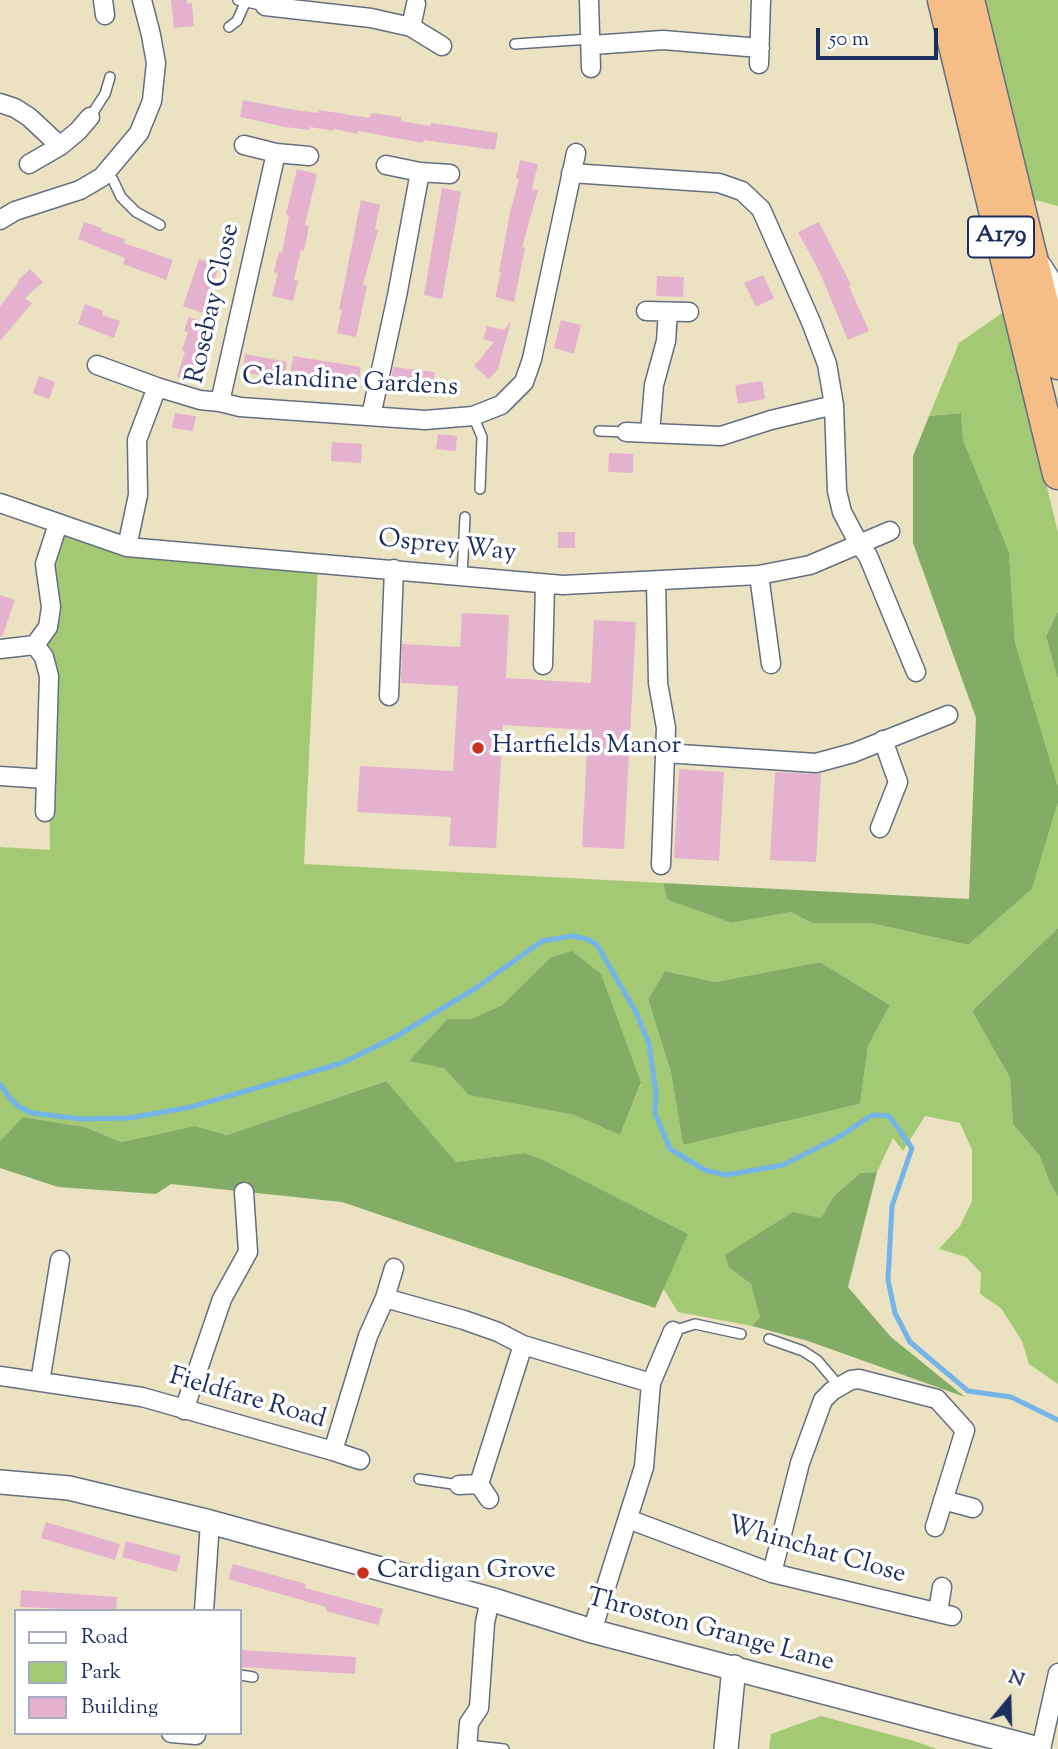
<!DOCTYPE html>
<html>
<head>
<meta charset="utf-8">
<style>
  body { margin:0 }
  #map { position:relative; width:1058px; height:1749px; overflow:hidden; background:#ebe2c1; font-family:"Sorts Mill Goudy",serif }
  canvas { display:block }
  .legend { position:absolute; left:14px; top:1609px; width:228px; height:126px; box-sizing:border-box; background:#fff; border:2px solid #a4acbf; margin:0; padding:9px 12px; list-style:none; font-size:21px; color:#1b2f5e }
  .legend li { display:flex; align-items:center; gap:14px; height:35px }
  .legend b { width:35px; border:2px solid #a4acbf }
  .north { position:absolute; left:974px; top:1665px; width:70px; height:70px; -webkit-text-stroke:5px #fff; paint-order:stroke; rotate:19deg; font-size:19px; font-weight:700; line-height:28px; text-align:center; color:#1b2f5e }
  .north::after { content:''; display:block; margin:auto; width:24px; height:32px; background:#1b2f5e; clip-path:polygon(50% 0,100% 100%,50% 72%,0 100%) }
  .scale { position:absolute; left:816px; top:28px; width:122px; height:32px; box-sizing:border-box; border:4px solid #1b2f5e; border-top:0; padding-left:9px; font-size:21px; line-height:24px; white-space:nowrap; color:#1b2f5e; -webkit-text-stroke:5px #fff; paint-order:stroke }
</style>
</head>
<body>
<div id="map">
<canvas width="1058" height="1749"></canvas>
<ul class="legend">
<li><b style="height:9px;background:#fff"></b>Road</li>
<li><b style="height:19px;background:#a4c974"></b>Park</li>
<li><b style="height:19px;background:#e4b2ce"></b>Building</li>
</ul>
<div class="north">N</div>
<div class="scale">50 m</div>
</div>
<script>
const ctx = document.querySelector('canvas').getContext('2d');
ctx.lineJoin = 'round';
function fill(path, color) { ctx.fillStyle = color; ctx.fill(path, 'evenodd'); }
const poly = rows => new Path2D(rows.map(r => 'M' + r).join(''));
function strokePath(path, color, width, dash) { ctx.strokeStyle = color; ctx.lineWidth = width; ctx.lineCap = dash ? 'butt' : 'round'; ctx.setLineDash(dash || []); ctx.stroke(path); }
function write(font, color, halo, rows, align = 'center') {
  ctx.font = font + ' "Sorts Mill Goudy",serif'; ctx.lineWidth = 7; ctx.setLineDash([]); ctx.textBaseline = 'middle'; ctx.strokeStyle = halo; ctx.fillStyle = color; for (const [text, x, y, turn = 0] of rows) {
    ctx.save(); ctx.translate(x, y); ctx.rotate((+turn || 0) * Math.PI / 180); ctx.textAlign = isNaN(turn) ? turn : align; if (halo) ctx.strokeText(text, 0, 0); ctx.fillText(text, 0, 0); ctx.restore();
  }
}
const green = poly([
  [962,0,1058,0,1058,206,1009,193],
  [1005,311,1058,533,1058,611,1046,636,1058,680,1058,787,1015,642,1009,552,963,440,961,413,929,416,959,343],
  [62,526,125,551,318,567,304,864,663,883,669,900,732,923,791,912,812,923,871,923,968,945,1032,889,1058,802,1058,928,972,1011,1010,1078,1013,1124,1039,1155,1050,1183,1058,1197,1058,1384,1029,1364,1022,1341,1001,1308,980,1294,981,1273,966,1257,939,1249,960,1226,972,1201,972,1150,960,1123,925,1116,903,1151,893,1138,877,1172,860,1173,834,1196,821,1218,729,1268,751,1284,761,1317,752,1326,678,1312,663,1288,688,1234,524,1153,456,1162,385,1081,227,1135,195,1126,121,1142,85,1127,23,1117,0,1141,0,847,50,850,49,779,38,645],
  [550,958,641,1084,620,1135,574,1115,470,1095,444,1067,410,1060,447,1019,471,1019,502,1005],
  [820,962,890,1005,868,1046,860,1104,683,1145,671,1073,648,999,665,971,715,982],
  [821,1716,914,1741,937,1749,769,1749,771,1734]
]);
const forest = poly([
  [961,413,963,440,1009,552,1015,642,1058,787,1058,802,1032,889,968,945,871,923,812,923,791,912,732,923,668,900,663,883,969,899,976,718,913,543,913,456,929,416],
  [1058,611,1058,680,1046,636],
  [1058,928,1058,1197,1050,1183,1039,1155,1013,1124,1010,1078,972,1011],
  [572,951,601,974,641,1083,620,1135,574,1115,469,1095,444,1068,409,1061,447,1019,471,1019,502,1005,550,958],
  [820,962,890,1005,868,1046,860,1104,683,1145,671,1073,648,999,665,971,715,982],
  [386,1081,456,1162,524,1153,543,1160,688,1234,655,1308,342,1202,171,1184,156,1194,58,1187,0,1168,0,1141,23,1117,85,1127,121,1142,195,1126,227,1135],
  [877,1172,848,1287,891,1337,965,1397,808,1341,752,1326,760,1317,751,1284,729,1268,725,1255,793,1212,821,1218,834,1196,860,1173]
]);
const stream = poly([
  [0,1084,9,1097,19,1107,32,1113,81,1119,129,1118,191,1107,342,1063,397,1036,476,988,542,941,572,936,587,939,597,945,636,1012,649,1044,656,1093,655,1113,670,1149,705,1170,726,1175,783,1165,839,1137,872,1115,889,1116,912,1148,892,1206,888,1280,895,1313,910,1342,968,1391,1011,1397,1058,1420]
]);
const building = poly([
  [171,0,187,0,187,4,192,3,194,26,174,28],
  [243,100,295,110,319,113,319,110,370,118,371,113,401,117,401,121,430,126,431,123,498,133,495,150,424,140,423,143,358,131,358,134,334,129,334,131,310,127,310,130,285,127,240,117],
  [520,160,538,164,532,189,538,190,522,247,525,248,514,302,495,297,501,273,499,272,510,212,519,179,516,178],
  [297,169,317,174,305,225,309,226,304,251,301,250,294,280,298,281,293,301,272,296,278,273,274,272,279,252,282,253,289,215,286,214],
  [442,188,461,192,442,299,424,295],
  [361,200,380,205,375,229,378,230,363,285,367,286,356,337,337,333,342,310,339,310],
  [84,222,102,228,101,231,125,239,124,243,173,260,166,280,123,264,125,258,78,239],
  [819,222,851,285,849,286,869,331,848,340,820,273,798,232],
  [199,259,219,266,203,313,183,306],
  [30,269,43,282,25,298,32,303,0,341,0,306,19,282,18,280],
  [763,275,774,298,756,307,744,283],
  [657,276,684,277,683,297,656,296],
  [85,304,103,311,102,315,120,321,114,338,78,324],
  [189,317,210,324,203,344,206,345,196,383,177,377,185,352,182,350,188,332,184,331],
  [561,320,581,325,574,354,554,348],
  [511,321,498,369,489,379,474,366,494,342,483,339,487,326,504,330],
  [245,354,287,362,284,380,243,372],
  [293,356,361,367,358,386,290,374],
  [393,367,435,372,433,391,390,386],
  [39,376,55,382,49,399,33,393],
  [762,381,765,399,738,404,735,385],
  [175,413,196,416,193,431,172,428],
  [438,434,457,436,456,451,436,449],
  [332,442,362,444,361,463,331,461],
  [609,453,633,454,633,473,608,472],
  [558,532,575,532,575,548,558,548],
  [0,595,15,600,2,637,0,636],
  [462,613,509,615,506,678,591,683,594,620,636,622,624,849,582,847,588,730,503,725,496,848,449,846,451,817,357,812,360,766,453,771,458,686,401,683,402,644,460,647],
  [679,769,724,772,719,861,674,858],
  [775,772,821,774,816,862,770,860],
  [46,1522,120,1544,115,1560,41,1538],
  [126,1541,181,1556,176,1572,122,1557],
  [233,1564,306,1584,305,1588,383,1609,378,1625,326,1611,326,1607,228,1579],
  [21,1590,117,1597,116,1611,20,1607],
  [240,1650,356,1657,355,1674,240,1667]
]);
const service = poly([
  [238,0,265,6],
  [229,27,237,21,245,3],
  [515,44,590,39],
  [90,117,105,94,110,77],
  [106,173,113,180,121,197,136,212,160,225],
  [473,416,482,437,480,489],
  [599,431,626,432],
  [462,576,465,517],
  [673,1331,695,1324,741,1334],
  [769,1339,803,1351,817,1360,839,1386],
  [419,1479,459,1485],
  [240,1675,253,1677],
  [467,1745,504,1749]
]);
const minor = poly([
  [103,0,105,15],
  [589,0,591,68],
  [265,6,371,18,411,27,442,46],
  [411,27,416,4],
  [592,45,663,40,760,48],
  [759,64,761,0],
  [0,103,15,108,29,117,60,146],
  [244,145,276,153,309,156],
  [29,164,60,146,78,131,90,117],
  [386,165,420,172,450,174],
  [571,173,719,183,742,191,761,209,811,322,827,364,834,405,837,491,842,512,859,544,868,556,916,672],
  [0,220,15,211,80,190,102,177,139,133,152,101,156,63,151,35,142,0],
  [1042,265,1054,284,1058,300],
  [646,311,689,312],
  [668,312,666,341,654,385,650,433,721,436,771,420,834,405],
  [97,365,157,387,137,440,138,495,127,547],
  [157,387,200,400,220,402,276,153],
  [220,402,240,407,425,420,473,416,501,405,524,382,532,359,576,153],
  [371,416,397,296,420,172],
  [626,432,650,433],
  [0,503,127,547,563,585,759,575,810,565,890,531],
  [759,575,771,664],
  [656,581,658,683,666,728,661,865],
  [35,645,44,657,49,676,45,812],
  [0,649,35,645,48,627,51,607,45,564,58,524],
  [543,665,545,585],
  [389,696,394,569],
  [665,753,816,763,853,753,948,715],
  [0,776,46,779],
  [880,828,898,782,883,740],
  [385,1298,394,1268],
  [0,1376,142,1397,333,1451,368,1336,385,1298,464,1320,498,1332,523,1345,651,1383],
  [40,1382,60,1260],
  [184,1410,222,1299,248,1252,244,1192],
  [333,1451,360,1460],
  [479,1484,523,1345],
  [459,1485,479,1484,489,1499],
  [943,1500,973,1508],
  [628,1519,772,1573,952,1616],
  [772,1573,800,1463,823,1400,832,1391,851,1380,859,1379,937,1399,965,1430,935,1527],
  [204,1611,210,1522],
  [938,1612,942,1587],
  [592,1631,644,1467,651,1383,673,1331],
  [171,1733,196,1735],
  [467,1749,469,1723,479,1708,485,1623,490,1599],
  [1041,1749,1058,1673]
]);
const tertiary = poly([
  [0,1482,69,1488,210,1522,490,1599,592,1631,1039,1749],
  [726,1749,734,1667]
]);
const trunk = poly([
  [943,0,1058,474],
  [969,0,1058,364]
]);
const markers = [
  [478,748,7,"#c8321e"],
  [363,1573,7,"#c8321e"]
];
const shields = [
  [1001,237,66]
];
const shieldNames = [
  ["A179",1001,237]
];
const streetNames = [
  ["Rosebay Close",215,304,-77],
  ["Celandine Gardens",350,384,3],
  ["Osprey Way",447,548,6],
  ["Fieldfare Road",247,1400,16],
  ["Whinchat Close",816,1552,16],
  ["Throston Grange Lane",710,1632,15]
];
const poiNames = [
  ["Hartfields Manor",492,748],
  ["Cardigan Grove",377,1573]
];
fill(green, '#a4c974');
fill(forest, '#83ad66');
strokePath(stream, '#74b4e8', 5);
fill(building, '#e4b2ce');
strokePath(service, '#646e81', 12);
strokePath(minor, '#646e81', 21);
strokePath(tertiary, '#646e81', 26);
strokePath(trunk, '#646e81', 33);
strokePath(service, '#fff', 9);
strokePath(minor, '#fff', 18);
strokePath(tertiary, '#fff', 23);
strokePath(trunk, '#f6be87', 30);
for (const [x, y, r, color] of markers) { const dot = new Path2D(); dot.arc(x, y, r, 0, 2 * Math.PI); ctx.fillStyle = color; ctx.fill(dot); strokePath(dot, '#fff', 2.5); }
for (const [x, y, w] of shields) { const box = new Path2D(); box.roundRect(x - w / 2, y - 20.5, w, 41, 5); ctx.fillStyle = '#fff'; ctx.fill(box); strokePath(box, '#1b2f5e', 2); }
write('bold 24px', '#1b2f5e', null, shieldNames);
write('26px', '#1b2f5e', '#fff', streetNames);
write('26px', '#1b2f5e', '#fff', poiNames, 'left');
</script>
</body>
</html>
